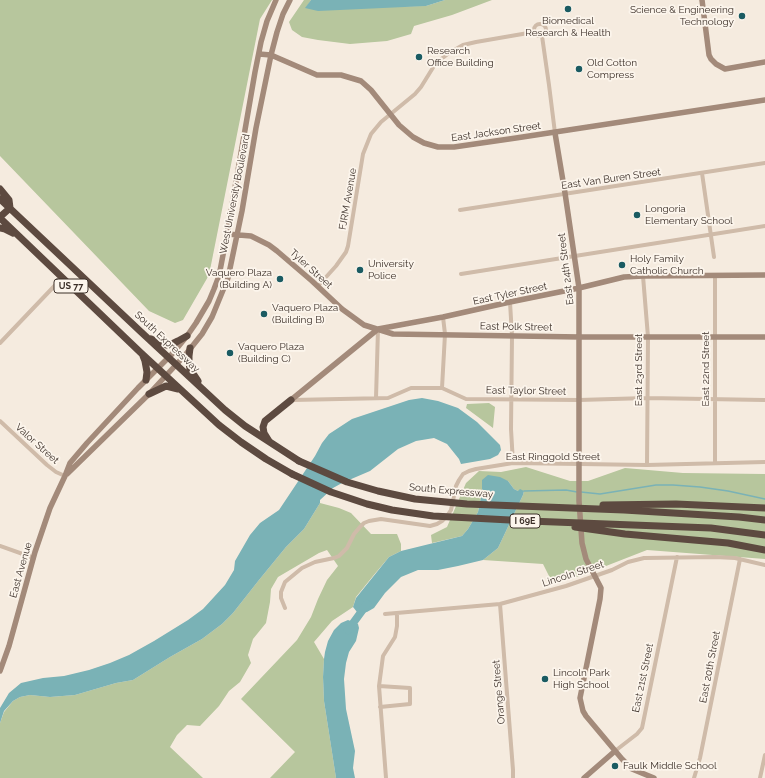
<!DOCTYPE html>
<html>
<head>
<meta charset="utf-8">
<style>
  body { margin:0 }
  canvas { display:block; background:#f5ebdf }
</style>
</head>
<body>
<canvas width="765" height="778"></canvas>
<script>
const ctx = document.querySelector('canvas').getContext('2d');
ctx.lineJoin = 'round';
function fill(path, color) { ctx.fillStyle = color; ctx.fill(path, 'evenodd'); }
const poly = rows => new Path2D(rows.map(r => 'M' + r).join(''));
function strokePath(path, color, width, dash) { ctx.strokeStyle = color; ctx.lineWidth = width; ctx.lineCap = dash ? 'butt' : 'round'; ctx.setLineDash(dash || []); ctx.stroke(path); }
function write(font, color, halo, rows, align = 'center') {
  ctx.font = font + ' Raleway,sans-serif'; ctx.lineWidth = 3.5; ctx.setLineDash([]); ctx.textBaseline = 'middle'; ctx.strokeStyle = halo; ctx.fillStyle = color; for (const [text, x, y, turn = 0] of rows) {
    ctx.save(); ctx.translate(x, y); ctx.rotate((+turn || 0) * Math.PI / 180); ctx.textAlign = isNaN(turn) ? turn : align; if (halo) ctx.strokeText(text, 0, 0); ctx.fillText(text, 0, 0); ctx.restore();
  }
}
const green = poly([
  [0,0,272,0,260,19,209,275,183,320,175,323,149,311,0,156],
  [304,0,311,0,306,8,426,6,445,0,492,0,452,15,414,26,411,34,387,41,350,44,318,40,302,37,292,30,289,22],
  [489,403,495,407,493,428,466,408,467,404],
  [526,467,570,481,588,481,625,468,683,473,765,474,765,559,647,550,583,575,553,584,543,564,483,560,498,548,523,495,524,491,518,491,514,489,508,481,482,480,482,492,478,512,468,529,462,536,432,543,431,535,447,527,466,483,479,471,501,472],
  [320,503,339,508,351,513,371,534,397,534,401,544,401,551,389,557,373,576,356,597,353,607,332,621,314,642,324,659,323,677,324,701,336,778,270,778,295,752,241,699,297,640,311,617,318,599,327,580,338,566,327,550,319,553,278,577,271,589,270,602,266,623,253,639,248,655,251,663,240,682,229,691,219,706,200,726,187,725,177,735,170,747,203,778,0,778,0,723,4,712,13,701,20,697,30,695,50,697,75,695,116,683,133,680,170,657,202,639,222,624,233,613,259,580,286,547,304,529]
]);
const water = poly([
  [311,0,445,0,426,6,318,11,305,8],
  [422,398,438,401,458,408,477,422,500,445,501,450,498,455,490,459,461,464,459,459,447,444,434,438,416,441,398,449,370,471,342,483,333,488,320,500,320,503,304,529,286,547,259,580,233,613,222,624,202,639,170,657,133,680,116,683,75,695,50,697,30,695,20,697,13,701,4,711,0,723,0,708,9,693,21,683,43,678,64,676,89,670,110,663,129,655,154,641,188,620,203,609,225,585,234,570,235,561,250,535,260,523,279,510,315,456,322,443,329,434,352,419,409,400],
  [488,475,500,477,508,481,514,489,518,491,520,489,524,491,523,495,498,548,483,560,458,566,438,570,418,570,401,577,385,593,374,608,367,612,362,613,357,612,353,607,356,598,389,557,401,551,462,536,468,529,478,512,482,492,482,480],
  [348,620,358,624,359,628,356,641,349,652,346,663,344,679,346,709,355,751,353,768,355,778,336,778,324,701,323,677,324,659,325,652,328,641,334,630,341,623]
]);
const stream = poly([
  [524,491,566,490,577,492],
  [581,492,600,494,656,485,673,485,700,487,728,491,765,499]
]);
const river = poly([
  [348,630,367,604]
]);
const street = poly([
  '534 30a6 6 0 1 1 12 0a6 6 0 1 1-12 0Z',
  [542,36,549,85,555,133],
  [702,173,714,257],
  [460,210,765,163],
  [461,274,765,226],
  [643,276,648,337,647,465],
  [318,286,336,266,346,252,348,246,363,154,371,134,381,122,415,94,421,87,434,66,440,60,449,53,463,45,476,42,534,32],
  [510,302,512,336,511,429,513,463],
  [0,343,62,278],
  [442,388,445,334,443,317],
  [376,398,378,329],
  [292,400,388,398,411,388,442,388,466,399,579,400,647,398,765,400],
  [0,421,47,465,56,472,65,476],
  [715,463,715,275],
  [0,546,34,558],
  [500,604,513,770,513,778],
  [285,608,281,598,281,592,285,582,302,568,315,562,334,558,339,556,347,548,354,534,360,527,364,523,369,521,381,519,430,526,437,524,442,521,447,516,451,510,456,486,459,480,463,474,469,471,476,469,513,463,647,465,765,462],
  [385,614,500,604,566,586,612,570,628,562,644,558,715,557,735,558,765,565],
  [379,686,410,688,410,704,380,707],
  [615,751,637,734,642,728,677,557],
  [386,778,379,686,383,656,395,637,397,626,397,613],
  [694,778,700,758,740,559],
  [760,778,765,755]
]);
const secondary = poly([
  [702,0,709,55,711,59,716,64,725,69,765,62],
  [259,54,271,55,317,75,341,75,361,81,371,90,399,125,413,137,424,143,438,147,454,147,516,138,765,100],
  [555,133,565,193,579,288,579,501,582,543,586,559,601,588,600,599,580,698,583,711,586,716,622,759,632,769,654,778],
  [227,234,251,236,269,245,277,251,312,281,342,309,364,325,393,334,580,337,765,337],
  [291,400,378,329,443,317,510,302,579,288,624,277,643,276,765,275],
  [67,474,149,394,186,354,202,334,212,317,228,278,242,211,256,128,271,55,277,32,283,14,290,0],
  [0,671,9,646,35,552,50,508,65,476,70,463,87,443,138,388,173,353,187,336,196,323,209,301,214,289,219,276,227,234,255,72,261,42,267,21,276,0],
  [584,778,615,751]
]);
const highway = poly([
  [0,189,9,200,10,208],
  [0,199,140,331,225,410,245,426,299,461],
  [0,217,10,208],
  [0,218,140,352,219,425,241,442,266,459,292,474],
  [0,228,5,229,13,233],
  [151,339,159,343,167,345,172,344,178,341,187,336],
  [190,348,189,356,189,363,190,369,198,381],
  [143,356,145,361,147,372,146,380],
  [149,394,166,386,178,389],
  [269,441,264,433,263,427,265,421,291,400]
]);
const highwayBridge = poly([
  [299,461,347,482,378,491,415,499,467,504,624,510,739,517,765,520],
  [292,474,331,492,367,504,392,510,433,516,529,521,711,528,765,535],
  [603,505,676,504,765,508],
  [575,527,625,534,728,543,765,550]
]);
const markers = [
  [568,9,4,"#1a5b62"],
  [742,16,4,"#1a5b62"],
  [419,57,4,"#1a5b62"],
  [579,69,4,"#1a5b62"],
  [637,215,4,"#1a5b62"],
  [622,265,4,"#1a5b62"],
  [360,270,4,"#1a5b62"],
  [280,279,4,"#1a5b62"],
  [264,314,4,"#1a5b62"],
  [230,353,4,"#1a5b62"],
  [545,679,4,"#1a5b62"],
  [615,766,4,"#1a5b62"]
];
const shields = [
  [71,286,34],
  [525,521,30]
];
const shieldNames = [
  ["US 77",71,286],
  ["I 69E",525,521]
];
const poiNames = [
  ["Science & Engineering",734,10,"right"],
  ["Technology",734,22,"right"],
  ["Biomedical",568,21,"center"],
  ["Research & Health",568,33,"center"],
  ["Research",427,51],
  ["Office Building",427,63],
  ["Old Cotton",587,63],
  ["Compress",587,75],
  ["Longoria",645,209],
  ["Elementary School",645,221],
  ["Holy Family",630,259],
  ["Catholic Church",630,271],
  ["University",368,264],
  ["Police",368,276],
  ["Vaquero Plaza",272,273,"right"],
  ["(Building A)",272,285,"right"],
  ["Vaquero Plaza",272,308],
  ["(Building B)",272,320],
  ["Vaquero Plaza",238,347],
  ["(Building C)",238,359],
  ["Lincoln Park",553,673],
  ["High School",553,685],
  ["Faulk Middle School",623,766]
];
const streetNames = [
  ["East Jackson Street",496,132,-8],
  ["East Van Buren Street",611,179,-8],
  ["West University Boulevard",235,194,-79],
  ["FJRM Avenue",348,199,-80],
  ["Tyler Street",311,269,42],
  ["East 24th Street",566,269,-97],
  ["East Tyler Street",510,294,-12],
  ["East Polk Street",516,327,1],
  ["South Expressway",167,342,43],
  ["East 22nd Street",706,369,-90],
  ["East 23rd Street",639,370,-90],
  ["East Taylor Street",526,391,1],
  ["Valor Street",37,444,42],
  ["East Ringgold Street",553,457],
  ["South Expressway",451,491,5],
  ["East Avenue",21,570,-74],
  ["Lincoln Street",573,574,-18],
  ["East 20th Street",710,667,-79],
  ["East 21st Street",643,678,-78],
  ["Orange Street",499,692,-95]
];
fill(green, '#b7c69d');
fill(water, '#7ab2b6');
strokePath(stream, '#7ab2b6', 1.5);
strokePath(river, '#7ab2b6', 8);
strokePath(street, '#cfbba9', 4);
strokePath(secondary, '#a38a7a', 5.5);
strokePath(highway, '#5d4a40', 7);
strokePath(highwayBridge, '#5d4a40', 7);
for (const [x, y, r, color] of markers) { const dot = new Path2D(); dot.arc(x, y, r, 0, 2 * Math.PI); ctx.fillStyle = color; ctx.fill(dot); strokePath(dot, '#fcf5ec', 1.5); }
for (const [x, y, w] of shields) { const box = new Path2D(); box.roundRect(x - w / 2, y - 7, w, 14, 3); ctx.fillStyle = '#fcf5ec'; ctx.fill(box); strokePath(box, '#3c3029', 1); }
write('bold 9px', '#3c3029', null, shieldNames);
write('10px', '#3c3029', '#fcf5ec', poiNames, 'left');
write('10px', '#3c3029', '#fcf5ec', streetNames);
</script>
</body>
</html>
